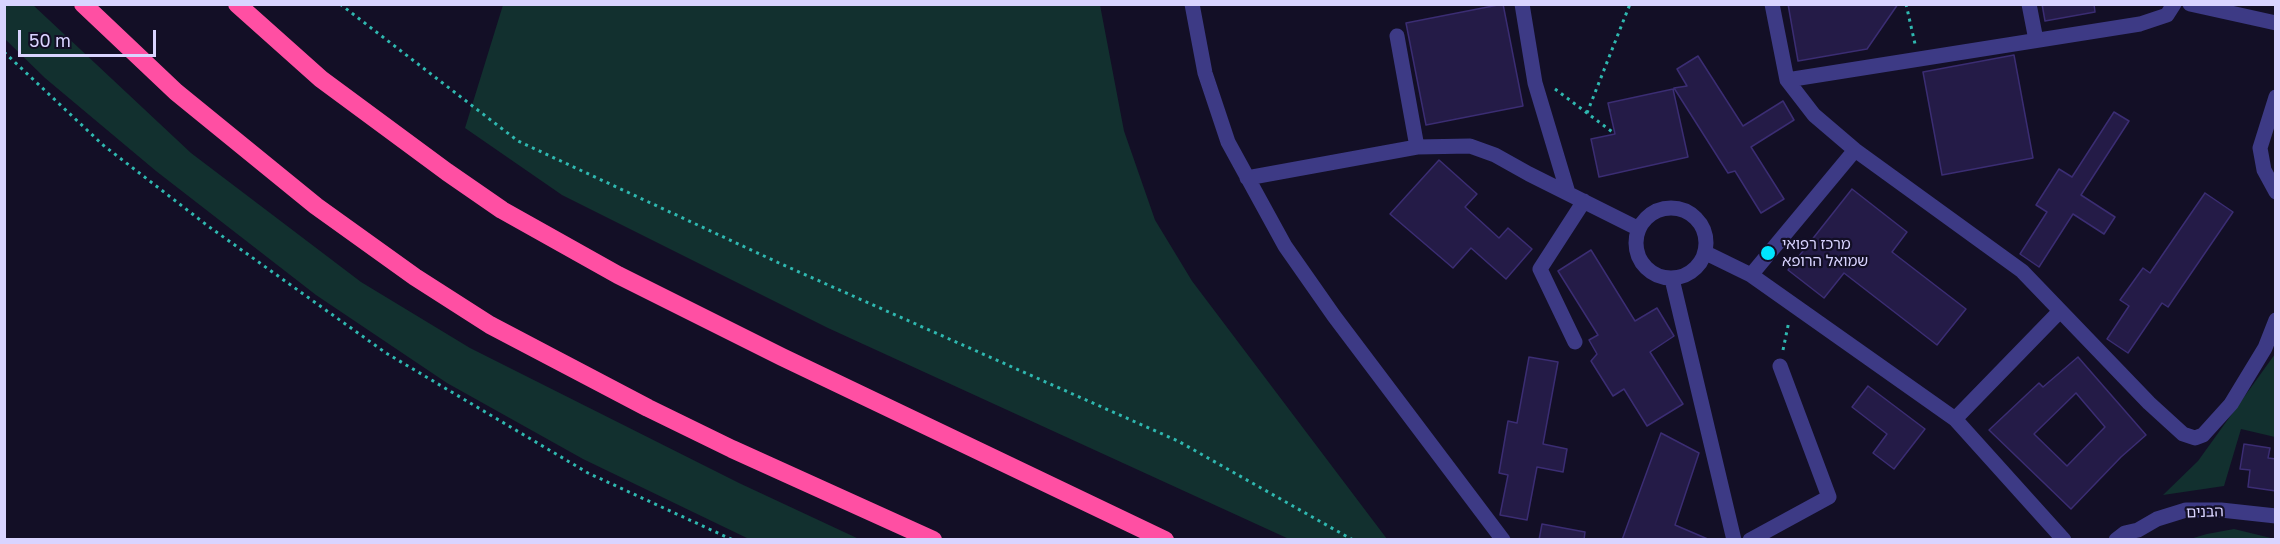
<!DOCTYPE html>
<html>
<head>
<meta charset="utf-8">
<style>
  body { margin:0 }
  #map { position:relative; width:2280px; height:544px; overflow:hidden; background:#130f26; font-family:"Golos Text",sans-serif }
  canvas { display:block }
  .frame { position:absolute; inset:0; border:6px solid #d9d4ff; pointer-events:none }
  .scale { position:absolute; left:18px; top:30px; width:138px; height:27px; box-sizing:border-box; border:3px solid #d9d4ff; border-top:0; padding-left:8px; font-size:18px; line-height:21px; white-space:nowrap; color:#d9d4ff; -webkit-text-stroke:4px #130f26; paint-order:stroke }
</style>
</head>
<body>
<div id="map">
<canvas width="2280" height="544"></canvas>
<div class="frame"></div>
<div class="scale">50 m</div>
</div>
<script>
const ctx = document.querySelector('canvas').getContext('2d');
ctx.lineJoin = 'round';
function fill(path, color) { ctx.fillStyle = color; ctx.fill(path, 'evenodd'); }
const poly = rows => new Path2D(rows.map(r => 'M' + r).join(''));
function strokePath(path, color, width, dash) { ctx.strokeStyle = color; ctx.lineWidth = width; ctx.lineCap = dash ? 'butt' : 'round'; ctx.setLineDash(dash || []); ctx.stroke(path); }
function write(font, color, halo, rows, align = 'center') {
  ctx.font = font + ' "Golos Text","Noto Sans Hebrew",sans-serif'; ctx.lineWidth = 4.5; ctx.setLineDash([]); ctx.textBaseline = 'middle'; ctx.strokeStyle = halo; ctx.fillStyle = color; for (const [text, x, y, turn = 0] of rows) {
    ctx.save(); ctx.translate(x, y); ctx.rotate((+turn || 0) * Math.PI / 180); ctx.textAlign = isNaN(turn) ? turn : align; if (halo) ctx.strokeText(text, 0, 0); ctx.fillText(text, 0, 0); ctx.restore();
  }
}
const green = poly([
  [4,5,33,5,191,153,361,282,470,348,739,483,859,539,749,539,583,459,447,383,316,295,156,171,45,78,5,39],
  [503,5,1100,5,1124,131,1155,220,1192,281,1387,539,1289,539,828,328,562,195,465,128],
  [2275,354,2275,437,2241,429,2224,486,2163,495,2198,461],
  [2234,529,2275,539,2190,539,2207,534]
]);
const building = poly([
  [1503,4,1523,106,1426,125,1406,23,1503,4],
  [1788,4,1898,4,1867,49,1798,61,1788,4],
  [2042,4,2094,4,2095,12,2045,21,2042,4],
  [2014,55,2033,158,1942,175,1923,72,2014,55],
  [1698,56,1743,126,1783,101,1794,120,1751,147,1784,199,1761,213,1735,171,1728,173,1674,88,1687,86,1677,69,1698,56],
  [1673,89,1688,157,1599,177,1591,139,1615,134,1608,103,1673,89],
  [2114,112,2129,121,2081,195,2115,217,2104,234,2073,214,2039,267,2020,254,2047,212,2036,205,2059,169,2072,177,2114,112],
  [1439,160,1477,194,1465,207,1499,238,1508,228,1532,249,1506,279,1471,248,1453,268,1390,214,1439,160],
  [1852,189,1907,232,1892,252,1966,309,1937,345,1844,273,1824,298,1788,270,1852,189],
  [2205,193,2233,212,2168,307,2162,303,2128,353,2107,339,2129,306,2120,300,2143,268,2150,273,2205,193],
  [1591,250,1635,321,1657,308,1674,336,1650,352,1683,404,1647,426,1624,389,1613,396,1591,361,1597,354,1589,340,1598,335,1558,271,1591,250],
  [1529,357,1558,362,1543,444,1567,449,1563,472,1537,467,1527,520,1500,515,1508,475,1499,473,1508,421,1517,423,1529,357],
  [2078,357,2146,435,2121,457,2071,509,1989,430,2039,383,2043,387,2078,357],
  [2076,393,2105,427,2067,466,2034,434,2076,393],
  [1868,386,1925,429,1894,469,1873,453,1887,434,1852,407,1868,386],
  [1661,433,1699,453,1675,525,1710,540,1622,540,1661,433],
  [2244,444,2270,448,2268,458,2276,459,2276,491,2248,487,2250,470,2240,469,2244,444],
  [1542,524,1585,532,1584,540,1539,540,1542,524]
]);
const path = poly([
  [340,4,518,141,779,263,1178,441,1353,540],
  [1906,4,1915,44],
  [4,52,103,145,208,226,386,353,588,473,733,540],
  [1555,89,1615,134],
  [1587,113,1630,4],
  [1783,350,1789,321]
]);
const minor = poly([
  [1192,4,1205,73,1228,142,1285,246,1334,316,1503,540],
  [1522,4,1535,83,1568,193],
  [1772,4,1787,80,1814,115,1855,150,2022,271,2149,403,2183,434,2195,438,2203,435,2231,404,2265,348,2276,320],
  [2029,4,2036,40],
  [2190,4,2276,23],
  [1397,36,1417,147],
  [1787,80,2140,24,2167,15,2174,4],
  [2276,97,2260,148,2264,170,2276,192],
  [1247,178,1417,147,1470,146,1495,155,1529,174,1639,229],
  '1636 243a35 35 0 1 1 70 0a35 35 0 1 1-70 0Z',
  [1706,253,1751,275,1955,419,2064,540],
  [1751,275,1855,150],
  [1672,279,1734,540],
  [1575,342,1540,269,1584,201],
  [1955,419,2060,311],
  [1750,540,1829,497,1780,366],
  [2116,540,2125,533,2138,530,2157,519,2186,510,2221,510,2276,516]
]);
const highway = poly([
  [83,4,176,92,316,206,415,277,490,325,648,408,732,449,933,540],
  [237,4,321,79,447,172,502,210,618,275,782,357,1165,540]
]);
const markers = [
  [1768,253,8,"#00e5ff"]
];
const poiNames = [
  ["מרכז רפואי",1782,244],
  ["שמואל הרופא",1782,261]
];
const streetNames = [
  ["הבנים",2205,512,-2]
];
fill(green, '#12302f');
fill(building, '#241b47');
strokePath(building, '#3b2d73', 1.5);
strokePath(path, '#2fb8b0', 3, [3, 4.5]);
strokePath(minor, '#3d3a85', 15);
strokePath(highway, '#ff4fa3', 18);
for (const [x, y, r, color] of markers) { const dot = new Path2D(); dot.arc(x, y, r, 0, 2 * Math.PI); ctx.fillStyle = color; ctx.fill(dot); strokePath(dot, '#130f26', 2); }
write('15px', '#d9d4ff', '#130f26', poiNames, 'left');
write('15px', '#d9d4ff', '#130f26', streetNames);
</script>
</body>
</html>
